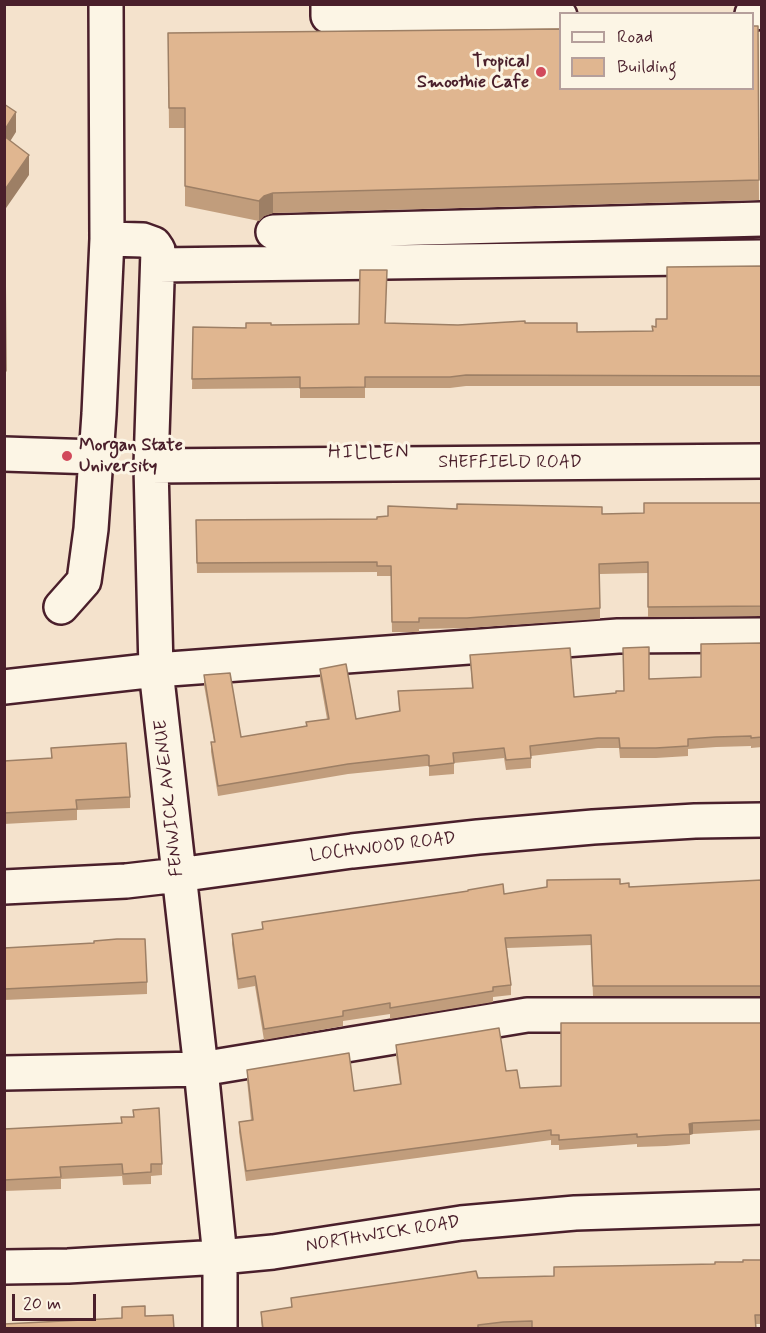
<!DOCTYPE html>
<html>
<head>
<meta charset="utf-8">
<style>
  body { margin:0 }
  #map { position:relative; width:766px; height:1333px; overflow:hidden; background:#f4e2cc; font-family:Mynerve,sans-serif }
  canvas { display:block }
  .frame { position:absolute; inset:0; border:6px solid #4a1f2b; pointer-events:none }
  .legend { position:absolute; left:559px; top:12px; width:195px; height:78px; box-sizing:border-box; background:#fcf5e5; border:2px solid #b59f9b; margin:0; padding:8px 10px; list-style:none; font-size:18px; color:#4a1f2b }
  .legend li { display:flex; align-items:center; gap:12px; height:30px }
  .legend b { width:30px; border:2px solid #b59f9b }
  .scale { position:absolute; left:12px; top:1294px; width:84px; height:27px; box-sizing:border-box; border:3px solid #4a1f2b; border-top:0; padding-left:8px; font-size:18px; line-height:21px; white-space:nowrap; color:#4a1f2b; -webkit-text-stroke:4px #fcf5e5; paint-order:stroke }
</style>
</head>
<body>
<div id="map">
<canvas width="766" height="1333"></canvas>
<div class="frame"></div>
<ul class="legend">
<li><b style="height:8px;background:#fcf5e5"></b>Road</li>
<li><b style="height:16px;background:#e0b690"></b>Building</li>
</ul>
<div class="scale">20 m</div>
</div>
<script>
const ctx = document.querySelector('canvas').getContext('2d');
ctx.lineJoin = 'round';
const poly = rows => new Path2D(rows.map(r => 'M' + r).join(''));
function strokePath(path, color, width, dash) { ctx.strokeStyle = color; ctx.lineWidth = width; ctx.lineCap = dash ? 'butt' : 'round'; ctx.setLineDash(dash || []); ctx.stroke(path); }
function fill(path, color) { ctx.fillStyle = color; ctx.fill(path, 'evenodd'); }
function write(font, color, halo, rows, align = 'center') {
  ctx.font = font + ' Mynerve,sans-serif'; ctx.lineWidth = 6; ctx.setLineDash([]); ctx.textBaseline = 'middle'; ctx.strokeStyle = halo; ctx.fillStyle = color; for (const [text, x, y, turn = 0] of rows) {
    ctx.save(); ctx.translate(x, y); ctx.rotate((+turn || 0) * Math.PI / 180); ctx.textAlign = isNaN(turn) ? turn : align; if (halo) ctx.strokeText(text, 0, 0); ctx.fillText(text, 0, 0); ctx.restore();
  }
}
const minor = poly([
  [328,4,328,16,560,16],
  [752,14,762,11],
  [273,232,762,219],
  [107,239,143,240,154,244,158,250,151,466,156,670,201,1069,220,1257,220,1328],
  [159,265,762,257],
  [4,454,96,457],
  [151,466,762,461],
  [61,607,84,581,91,529,99,414,107,239,106,4],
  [4,687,156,670,618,636,762,635],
  [4,887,126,881,178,875,352,851,478,837,593,827,695,821,762,820],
  [4,1073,201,1069,527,1015,762,1015],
  [4,1267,68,1266,220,1257,273,1252,461,1223,575,1213,762,1207]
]);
const wall = poly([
  [758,26,759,200,273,213,264,216,259,221,185,206,185,128,169,128,168,33],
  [4,257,6,371,6,391,4,391],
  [762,266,762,386,466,386,450,388,365,388,365,398,300,398,300,388,192,389,193,327,246,328,271,325,385,323,458,325,525,323,577,332,653,331,656,327,667,319],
  [762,503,762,616,648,617,648,573,600,574,600,619,467,628,419,629,419,632,392,632,391,576,377,576,377,572,197,573,196,520,377,519,644,513],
  [762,643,762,747,751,748,751,746,716,747,688,749,688,756,656,758,620,758,619,748,598,748,531,756,531,768,506,770,504,758,454,763,454,774,429,776,429,766,427,766,348,774,218,796,211,752,211,742,214,742,204,685,204,675,241,737,306,726,306,722,327,719,320,679,320,669,356,719,399,711,398,691,472,688,470,655,574,697,616,693,623,691,649,679,701,677],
  [51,748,130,797,130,808,77,810,77,820,4,824,4,761,51,758],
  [762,880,762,996,593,996,591,945,507,948,511,985,511,995,493,997,493,1002,390,1019,390,1014,343,1021,343,1026,264,1040,255,986,238,989,232,944,232,934,262,930,262,922,504,894,620,884,629,887],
  [4,948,147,982,147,994,4,1000],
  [762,1023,762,1130,693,1134,690,1135,690,1144,666,1146,637,1147,637,1144,559,1150,559,1145,551,1145,551,1140,246,1181,239,1132,239,1122,251,1120,247,1080,247,1070,354,1091,400,1084,396,1056,396,1045,506,1071,520,1088,561,1086],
  [133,1110,162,1164,162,1175,151,1176,151,1184,123,1185,122,1176,61,1179,61,1189,4,1191,4,1129,121,1123,133,1117],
  [762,1260,762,1324,756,1324,756,1329,262,1329,261,1321,261,1312,291,1307,291,1298,478,1278,554,1276]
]);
const shadedWall = poly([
  [16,112,16,132,4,151,4,131],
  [29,155,29,175,4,211,4,191],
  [273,193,273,213,264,216,259,221,259,201,264,196],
  [693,1123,693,1134,689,1135,689,1124]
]);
const building = poly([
  [753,26,758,26,759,180,273,193,264,196,259,201,185,186,185,108,169,108,168,33,561,29,561,88,753,88,753,26],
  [4,104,16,112,4,131,4,104],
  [4,136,29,155,4,191,4,136],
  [4,257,5,257,6,371,4,371,4,257],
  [762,266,762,376,466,375,450,377,365,377,365,387,300,388,300,377,192,379,193,327,246,328,246,323,271,323,271,325,359,324,360,270,387,270,385,323,458,325,525,321,525,323,577,323,577,332,653,331,652,326,656,327,656,319,667,319,667,267,762,266],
  [644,503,762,503,762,606,648,607,648,562,599,564,600,608,467,618,419,618,419,622,392,622,391,566,377,566,377,562,197,563,196,520,377,519,377,517,388,516,388,506,457,509,457,504,602,507,602,514,644,513,644,503],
  [762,643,762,737,751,738,751,736,716,737,688,739,688,746,656,748,620,748,619,738,598,738,530,746,531,758,506,760,504,748,453,753,454,763,429,766,429,756,427,755,348,764,218,786,211,742,215,742,204,675,230,673,241,737,307,726,306,722,329,719,320,669,346,664,356,719,400,711,398,691,473,688,470,655,570,648,574,697,616,693,616,691,624,691,623,648,649,647,649,679,701,677,701,644,762,643],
  [126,743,130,797,76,800,77,809,4,813,4,761,52,758,51,748,126,743],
  [620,879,620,884,629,883,629,887,762,880,762,986,593,986,591,935,505,938,511,985,493,987,493,991,390,1008,390,1003,343,1011,343,1016,264,1029,255,976,238,979,232,934,263,929,262,922,468,891,468,890,503,884,504,894,547,887,547,880,620,879],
  [117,939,145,939,147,982,4,989,4,948,94,943,94,941,117,939],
  [561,1023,762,1023,762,1120,693,1123,689,1124,690,1134,666,1135,637,1137,637,1134,559,1140,559,1135,551,1135,551,1130,246,1171,239,1122,253,1120,247,1070,349,1053,354,1091,401,1084,396,1045,499,1028,506,1071,517,1070,520,1088,561,1086,561,1023],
  [159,1108,162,1164,151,1164,151,1172,123,1174,122,1164,60,1167,61,1177,4,1180,4,1129,122,1123,121,1117,134,1117,133,1110,159,1108],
  [743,1260,762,1260,762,1315,755,1315,756,1329,532,1329,532,1321,503,1322,478,1325,478,1329,263,1329,261,1312,292,1307,291,1298,476,1271,478,1278,554,1276,554,1267,715,1264,715,1262,743,1262,743,1260],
  [145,1306,145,1316,173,1315,174,1329,4,1329,4,1324,122,1318,122,1307,145,1306]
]);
const markers = [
  [541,72,6,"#d1495b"],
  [67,456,6,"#d1495b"]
];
const poiNames = [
  ["Tropical",529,62],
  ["Smoothie Cafe",529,83],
  ["Morgan State",79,446,"left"],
  ["University",79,467,"left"]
];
const streetNames = [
  ["SHEFFIELD ROAD",510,463],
  ["FENWICK AVENUE",170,798,-96],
  ["LOCHWOOD ROAD",383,848,-7],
  ["NORTHWICK ROAD",383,1235,-9]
];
const neighbourhoodNames = [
  ["HILLEN",369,454]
];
strokePath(minor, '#4a1f2b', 38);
strokePath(minor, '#fcf5e5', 33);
fill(wall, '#c19d7c');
fill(shadedWall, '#9d7f65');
fill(building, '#e0b690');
strokePath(building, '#9d7f65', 1.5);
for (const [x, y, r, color] of markers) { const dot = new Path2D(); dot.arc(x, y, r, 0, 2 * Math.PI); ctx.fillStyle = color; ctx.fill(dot); strokePath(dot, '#fcf5e5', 2); }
write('bold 18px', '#4a1f2b', '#fcf5e5', poiNames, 'right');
write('18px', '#4a1f2b', '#fcf5e5', streetNames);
ctx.letterSpacing = '1.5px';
write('20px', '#4a1f2b', '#fcf5e5', neighbourhoodNames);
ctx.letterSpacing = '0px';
</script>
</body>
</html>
